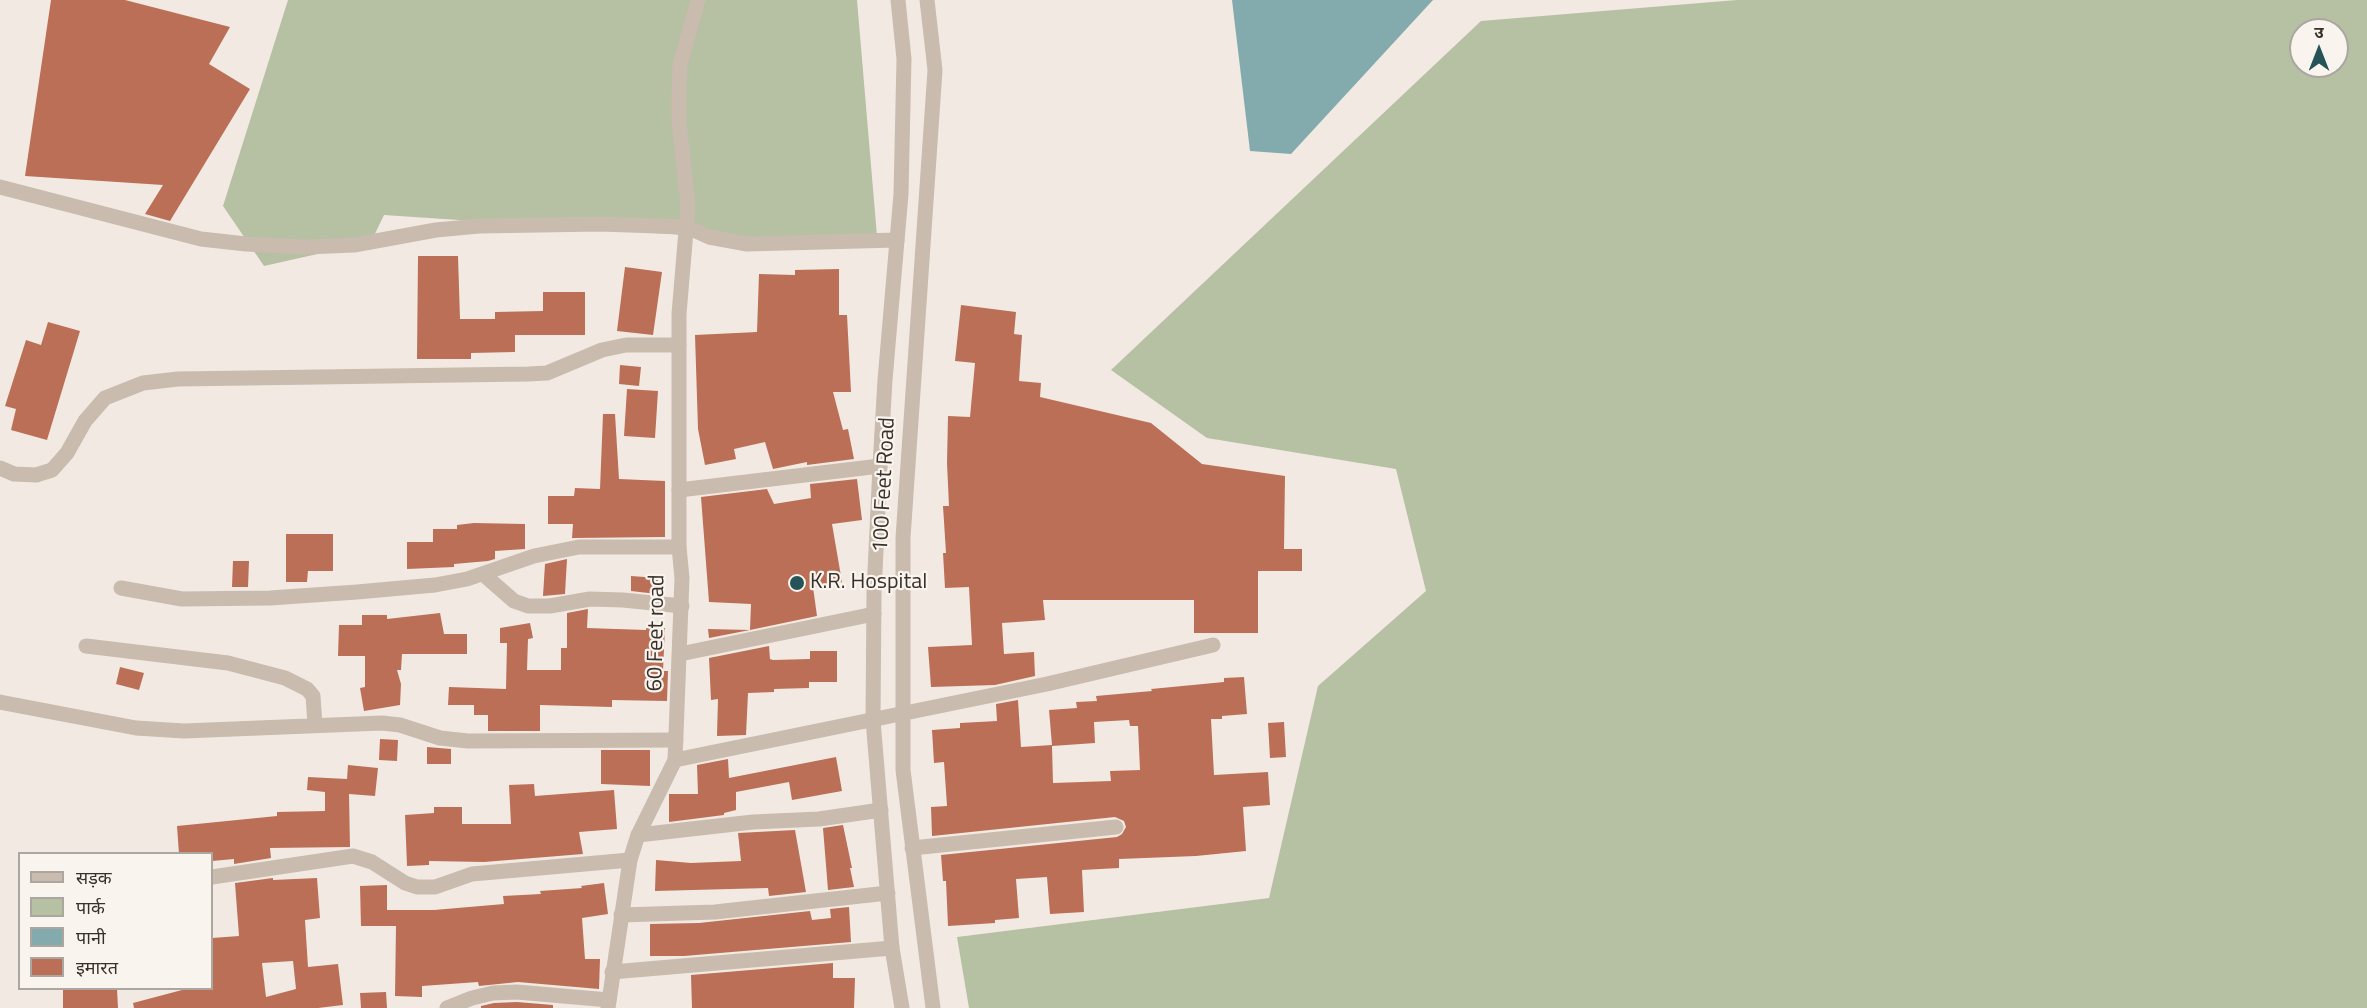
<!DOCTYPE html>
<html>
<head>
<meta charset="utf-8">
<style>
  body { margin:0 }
  #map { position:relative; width:2367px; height:1008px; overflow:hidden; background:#f2eae2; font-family:"Titillium Web","Noto Sans Devanagari",sans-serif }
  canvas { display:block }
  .legend { position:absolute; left:18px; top:852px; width:195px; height:138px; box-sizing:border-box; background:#f9f4ee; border:2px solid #aca6a0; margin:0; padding:8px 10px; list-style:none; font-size:18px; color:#39302c }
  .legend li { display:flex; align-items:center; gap:12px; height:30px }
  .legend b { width:30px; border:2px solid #aca6a0 }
  .north { position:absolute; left:2289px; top:18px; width:60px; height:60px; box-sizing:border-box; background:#f9f4ee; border:2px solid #aca6a0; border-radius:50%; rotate:0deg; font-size:16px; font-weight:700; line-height:24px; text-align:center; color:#39302c }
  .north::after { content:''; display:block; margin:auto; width:21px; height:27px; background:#255357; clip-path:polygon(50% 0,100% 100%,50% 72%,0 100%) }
</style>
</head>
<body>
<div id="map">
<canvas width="2367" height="1008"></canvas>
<ul class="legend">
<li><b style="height:8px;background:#c9bbae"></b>सड़क</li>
<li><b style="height:16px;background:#b6c0a3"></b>पार्क</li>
<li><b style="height:16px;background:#83aaac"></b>पानी</li>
<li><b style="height:16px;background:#bb6f56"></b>इमारत</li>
</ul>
<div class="north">उ</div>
</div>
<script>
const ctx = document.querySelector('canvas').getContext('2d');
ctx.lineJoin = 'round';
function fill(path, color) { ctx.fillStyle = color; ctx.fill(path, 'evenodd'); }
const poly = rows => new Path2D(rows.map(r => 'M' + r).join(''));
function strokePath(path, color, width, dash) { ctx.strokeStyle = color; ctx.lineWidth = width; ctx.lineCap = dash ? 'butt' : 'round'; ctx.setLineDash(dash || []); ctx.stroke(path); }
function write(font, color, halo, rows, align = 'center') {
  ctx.font = font + ' "Titillium Web",sans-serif'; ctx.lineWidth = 4.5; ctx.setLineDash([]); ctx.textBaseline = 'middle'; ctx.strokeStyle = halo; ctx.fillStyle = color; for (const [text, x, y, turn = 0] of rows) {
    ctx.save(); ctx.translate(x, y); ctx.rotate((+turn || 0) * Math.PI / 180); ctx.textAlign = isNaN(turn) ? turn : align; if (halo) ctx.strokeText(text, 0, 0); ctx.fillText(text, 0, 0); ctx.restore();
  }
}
const green = poly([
  [288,0,857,0,878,248,384,215,371,242,264,266,223,206],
  [1737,0,2367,0,2367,1008,969,1008,957,937,1269,898,1318,686,1426,591,1396,469,1207,438,1111,370,1481,21],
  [2301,30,2337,30,2337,66,2301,66]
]);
const water = poly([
  [1232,0,1433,0,1291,154,1250,151]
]);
const building = poly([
  [51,0,125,0,230,27,209,64,250,89,170,221,145,214,163,185,25,176],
  [418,256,458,256,460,319,495,319,495,312,543,311,543,292,585,292,585,335,515,335,515,352,471,353,471,359,417,359],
  [625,267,662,272,653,335,617,331],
  [839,269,839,315,847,315,851,392,833,392,843,430,848,429,854,459,807,465,807,462,773,469,765,442,734,449,736,459,705,465,698,429,695,335,757,332,759,274,795,275,795,270],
  [961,305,1016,312,1014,334,1022,335,1019,381,1041,383,1040,397,1151,423,1202,464,1285,476,1284,549,1302,549,1302,571,1258,571,1258,633,1194,633,1194,600,1043,600,1045,620,1002,623,1004,654,1034,652,1035,676,995,685,931,687,928,647,972,645,969,587,945,588,943,553,946,553,943,506,949,506,947,463,948,416,970,417,975,363,955,361],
  [48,322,80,331,47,440,11,430,16,409,5,406,26,340,41,345],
  [620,365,641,367,639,386,619,384],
  [627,389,658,391,655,438,624,436],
  [603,414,615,414,619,479,665,481,665,537,572,538,573,524,548,524,548,496,574,496,575,488,600,489],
  [857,479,862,520,832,524,842,582,813,587,817,616,750,630,751,604,709,602,701,497,767,489,774,504,811,498,810,484],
  [474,523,525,524,525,549,495,551,495,559,488,561,454,564,454,567,407,569,407,542,433,542,433,529,457,529,457,525],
  [286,534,333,534,333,571,308,571,307,582,286,582],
  [567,559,565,594,543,596,545,564],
  [233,561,249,561,248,587,232,587],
  [631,576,658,578,657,594,631,591],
  [588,609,587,628,646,630,646,628,665,628,663,671,668,671,667,701,612,700,612,707,540,705,540,731,488,731,488,715,474,715,474,705,448,705,449,687,506,689,507,643,500,643,500,628,530,623,533,638,528,639,527,670,561,670,561,648,567,648,567,613],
  [440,613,444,634,467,634,467,654,402,654,401,670,397,670,401,684,400,705,364,711,360,688,365,687,365,656,338,656,339,625,362,625,362,615,387,615,387,619],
  [708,629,750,630,709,638],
  [769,646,770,659,773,660,810,659,810,651,837,651,837,682,809,682,809,688,774,689,774,692,748,693,746,735,717,736,718,699,711,700,709,658],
  [120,667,144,673,139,690,116,684],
  [1244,677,1247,714,1222,716,1222,719,1211,719,1214,775,1268,772,1270,805,1243,807,1246,851,1196,856,1119,859,1119,868,1082,870,1084,912,1050,914,1047,877,1016,879,1019,918,995,920,995,923,948,926,946,881,943,881,941,855,1117,837,1122,834,1126,827,1124,821,1115,817,932,836,931,807,947,806,944,762,934,763,932,730,960,728,960,723,997,721,996,704,1018,700,1021,747,1052,745,1049,710,1077,708,1076,702,1097,701,1096,696,1152,691,1151,689,1224,682,1224,678],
  [1129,720,1130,726,1138,726,1140,770,1110,771,1111,781,1053,783,1052,746,1095,743,1094,722],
  [1284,722,1286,757,1270,758,1268,723],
  [380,739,398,740,397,761,379,760],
  [427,747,451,749,451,764,427,764],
  [601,750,650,750,650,786,601,784],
  [836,757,842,791,792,800,789,782,736,792,736,810,724,813,724,815,669,822,669,794,698,794,697,765,728,759,729,778],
  [348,765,378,768,375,796,349,794,350,847,270,848,271,858,234,864,234,859,212,861,212,854,179,854,177,826,277,816,277,812,325,811,325,792,307,790,308,777,347,779],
  [534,784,535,796,614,790,617,829,579,832,583,854,484,862,429,861,429,865,407,866,405,815,434,813,434,807,462,807,462,824,511,824,509,785],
  [843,825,852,868,850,868,854,887,828,890,823,828],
  [795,830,806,892,769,896,768,888,655,891,656,860,691,863,741,861,738,833],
  [273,878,273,880,317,878,320,918,305,920,308,967,338,964,343,1005,318,1008,134,1008,133,1003,182,990,212,988,212,938,239,936,235,883],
  [293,961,296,989,266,997,262,963],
  [604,883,608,914,582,918,585,959,600,959,599,989,518,982,479,986,478,982,422,986,422,997,395,996,396,926,361,926,360,886,387,885,387,910,434,910,504,904,503,896,541,894,540,891,582,888,581,886],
  [849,907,851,942,684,956,650,956,650,924,699,923,810,911,812,920,831,918,830,909],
  [833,963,833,978,855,978,854,1008,692,1008,691,975],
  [91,988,117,988,118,1008,63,1008,63,989],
  [386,992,387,1008,361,1008,360,993],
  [517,1002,553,1005,553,1008,481,1008,481,1006,494,1003]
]);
const minor = poly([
  [0,187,201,239,246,244,306,247,354,245,436,230,479,226,600,224,687,227,709,237,747,244,897,240],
  [0,468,14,474,36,475,52,470,67,453,85,421,105,398,143,383,178,379,528,374,547,373,602,350,626,345,679,345],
  [679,490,880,466],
  [483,574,514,601,528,606,550,606,590,599,623,600,682,606],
  [121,588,182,599,270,598,357,592,435,585,467,579,534,556,579,547,679,547],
  [86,646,228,663,285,678,307,689,313,696,315,725],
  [680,654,874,614],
  [0,702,136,728,184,731,382,723,400,725,440,738,468,741,676,740],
  [675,760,1047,684,1213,645],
  [638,835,753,822,819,819,881,810],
  [912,848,1116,827],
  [212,877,353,856,372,862,405,883,417,887,435,887,472,874,630,860],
  [621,915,715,912,888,893],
  [612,972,892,948],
  [447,1008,472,998,493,993,517,992,609,1000]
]);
const tertiary = poly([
  [898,0,904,59,901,194,885,380,880,466,874,593,873,720,892,948,902,1008],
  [927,0,935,70,903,538,903,770,933,1008],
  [608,1008,630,860,638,835,675,760,682,578,679,547,679,314,688,207,679,120,679,94,680,65,698,0]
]);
const markers = [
  [797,583,8,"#255357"]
];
const streetNames = [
  ["100 Feet Road",885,485,-87],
  ["60 Feet road",657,633,-89]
];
const poiNames = [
  ["K.R. Hospital",810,583]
];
fill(green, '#b6c0a3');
fill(water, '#83aaac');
fill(building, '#bb6f56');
strokePath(minor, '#c9bbae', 15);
strokePath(tertiary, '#c9bbae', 15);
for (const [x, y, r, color] of markers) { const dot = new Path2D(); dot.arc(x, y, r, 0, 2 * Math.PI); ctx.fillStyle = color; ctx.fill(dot); strokePath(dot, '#f9f4ee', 2); }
write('22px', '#39302c', '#f9f4ee', streetNames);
write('22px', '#39302c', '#f9f4ee', poiNames, 'left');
</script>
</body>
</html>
